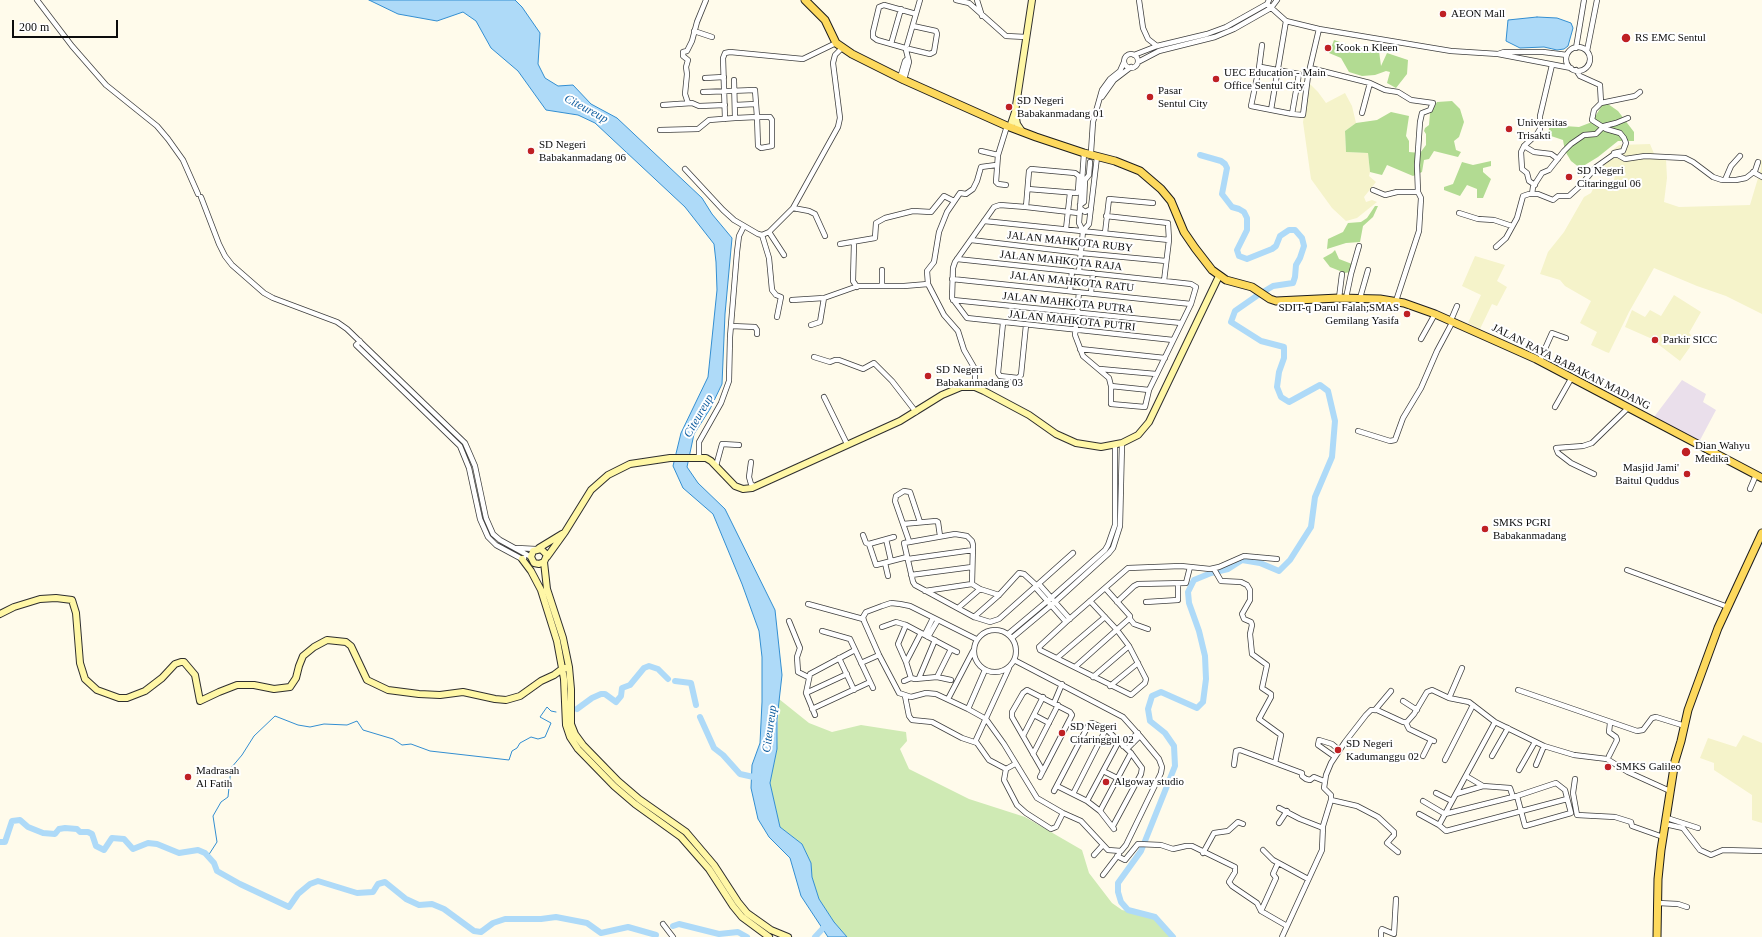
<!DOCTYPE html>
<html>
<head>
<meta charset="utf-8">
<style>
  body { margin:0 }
  #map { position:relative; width:1762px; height:937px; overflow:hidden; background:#fffbeb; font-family:Georgia,serif }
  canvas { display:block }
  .scale { position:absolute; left:12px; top:20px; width:106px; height:18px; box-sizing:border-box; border:2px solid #0c0c0c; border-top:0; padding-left:5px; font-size:12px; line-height:14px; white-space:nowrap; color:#0c0c0c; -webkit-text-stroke:3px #fff; paint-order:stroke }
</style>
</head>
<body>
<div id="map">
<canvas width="1762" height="937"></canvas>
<div class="scale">200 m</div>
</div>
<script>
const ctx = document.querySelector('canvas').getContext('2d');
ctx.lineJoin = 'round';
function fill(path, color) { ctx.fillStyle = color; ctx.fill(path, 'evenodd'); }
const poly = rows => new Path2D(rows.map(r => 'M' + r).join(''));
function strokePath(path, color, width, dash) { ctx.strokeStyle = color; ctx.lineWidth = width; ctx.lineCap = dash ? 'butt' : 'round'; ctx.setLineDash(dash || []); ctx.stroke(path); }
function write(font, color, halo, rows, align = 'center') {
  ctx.font = font + ' Georgia,serif'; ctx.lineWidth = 4; ctx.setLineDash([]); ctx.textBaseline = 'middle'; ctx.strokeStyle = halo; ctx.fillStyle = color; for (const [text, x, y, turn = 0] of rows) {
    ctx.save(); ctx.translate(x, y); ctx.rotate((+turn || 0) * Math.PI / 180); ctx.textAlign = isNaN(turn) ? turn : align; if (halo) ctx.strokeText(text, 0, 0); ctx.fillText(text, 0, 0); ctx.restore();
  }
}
const industrial = poly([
  [1682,380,1706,394,1703,402,1716,410,1699,442,1654,417]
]);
const farmland = poly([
  [1310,84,1318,92,1326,103,1345,93,1352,106,1356,123,1345,131,1346,152,1368,153,1370,172,1369,176,1376,182,1364,197,1366,202,1372,200,1377,202,1357,218,1346,221,1332,208,1311,179,1303,122],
  [1650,144,1655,156,1666,159,1667,178,1664,202,1679,207,1750,205,1761,168,1760,159,1762,161,1762,314,1726,296,1697,286,1654,268,1629,312,1609,353,1606,352,1591,345,1597,332,1580,323,1591,301,1565,286,1560,280,1540,274,1548,252,1564,232,1584,197,1591,193,1593,189,1604,186,1614,180,1617,167,1608,169,1601,163,1610,152,1619,145],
  [1475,256,1505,265,1497,281,1507,287,1497,306,1492,304,1480,329,1468,323,1481,295,1462,286],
  [1674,295,1701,312,1689,333,1691,335,1690,347,1680,361,1650,338,1625,327,1632,310,1645,317,1650,310,1661,316],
  [1743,735,1762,743,1762,823,1752,820,1752,795,1714,770,1714,763,1700,758,1708,738,1736,747]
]);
const green = poly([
  [779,699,809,723,832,732,861,725,906,732,907,741,900,749,909,769,969,799,1025,817,1082,850,1089,873,1112,903,1122,910,1155,917,1173,937,847,937,834,922,819,899,812,877,811,863,802,844,780,827,770,783,777,749]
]);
const forest = poly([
  [1334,40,1355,47,1379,51,1381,66,1387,53,1408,60,1407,74,1396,88,1387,83,1390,72,1386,71,1375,75,1362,76,1349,72,1341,58,1329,53],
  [1452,101,1460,109,1464,122,1459,137,1454,141,1456,150,1461,152,1458,157,1434,151,1429,159,1424,160,1422,172,1413,176,1387,165,1382,175,1370,172,1368,153,1346,152,1345,131,1356,123,1377,120,1391,112,1409,116,1406,136,1409,141,1409,152,1420,153,1426,145,1426,134,1424,131,1425,128,1429,125,1430,113,1437,102],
  [1608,104,1618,111,1634,132,1634,141,1618,141,1598,157,1580,168,1571,161,1565,151,1563,140,1548,135,1550,121,1559,120,1564,126,1579,127,1592,122,1602,105],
  [1491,161,1491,166,1483,168,1483,172,1491,179,1483,198,1477,198,1477,189,1467,185,1460,196,1444,190,1444,187,1453,184,1462,162,1473,165],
  [1375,206,1378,206,1373,217,1363,226,1360,242,1346,243,1327,249,1328,239,1343,232,1348,223,1361,222,1367,218],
  [1335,250,1339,259,1352,264,1350,272,1345,273,1330,267,1323,258,1332,253]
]);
const water = poly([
  [369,0,515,0,522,7,540,33,538,64,545,78,558,86,573,85,591,104,617,118,702,198,712,214,732,238,725,314,722,384,710,409,694,434,687,467,698,483,725,509,775,610,782,675,777,719,777,749,770,783,780,827,802,844,811,863,812,877,819,899,834,922,847,937,828,937,801,896,790,858,769,837,758,819,751,788,752,765,760,743,762,702,762,657,759,631,742,584,713,514,683,488,673,466,681,433,708,377,717,290,716,262,714,244,685,207,595,123,578,115,546,110,518,71,491,48,476,21,463,12,437,21,398,14,369,0],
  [1537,17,1557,18,1571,23,1573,28,1568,46,1564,49,1557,50,1544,47,1520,48,1506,41,1508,20,1537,17]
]);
const stream = poly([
  [208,856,217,842,213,816,221,802,228,797,231,768,242,755,254,736,275,716,298,725,310,727,324,724,347,725,357,721,363,730,393,739,402,745,411,744,430,751,509,760,512,751,517,748,520,743,531,737,538,739,545,737,551,723,540,717,547,707,551,711,556,712]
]);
const river = poly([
  [675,681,691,683,696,705],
  [577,709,592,698,601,694,605,694,616,702,621,696,622,688,630,685,644,668,649,666,658,669,668,679],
  [700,717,714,748,723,755,740,774,758,778],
  [0,842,5,842,12,821,20,820,28,827,43,833,55,834,59,829,65,828,77,829,80,832,88,832,92,834,96,846,104,850,112,838,124,839,133,849,148,843,157,844,179,853,198,850,205,853,214,863,217,871,240,884,289,907,298,894,310,884,318,881,357,893,373,892,378,884,385,882,406,899,419,905,432,904,444,909,474,931,481,932,493,923,505,919,541,919,556,917,587,923,601,933,628,927,656,935],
  [673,926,679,924,719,934,738,932,747,937],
  [815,937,828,923],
  [1173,937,1155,917,1128,910,1121,902,1118,892,1118,883,1141,851,1175,766,1174,746,1165,733,1150,721,1148,709,1152,696,1161,692,1197,708,1203,702,1206,679,1205,656,1199,631,1189,603,1188,592,1194,580,1211,573,1228,569,1242,560,1260,563,1279,571,1290,560,1311,527,1315,497,1332,457,1335,421,1328,391,1320,385,1289,402,1281,397,1277,387,1279,372,1284,358,1284,347,1261,341,1231,322,1235,311,1258,295,1273,286,1293,283,1295,277,1296,265,1300,258,1304,246,1302,238,1295,230,1289,230,1280,236,1276,246,1272,249,1247,259,1239,256,1237,250,1247,230,1247,218,1244,212,1239,209,1232,207,1222,194,1227,168,1225,164,1221,161,1200,155]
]);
const street = poly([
  [37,0,72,46,106,85,157,126,168,139,183,160,198,194],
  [956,0,969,3,1006,36,1026,37],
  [977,0,982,16],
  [1139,0,1143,28,1148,39,1157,46],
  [1267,4,1286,21,1319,29,1451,51,1498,54,1571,68],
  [694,31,712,37],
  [891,44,901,9],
  [907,45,920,0],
  '1566 59a12 12 0 1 1 24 0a12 12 0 1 1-24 0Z',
  [905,48,877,40,873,37,873,32,879,7,884,5,916,14],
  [1576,48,1584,0],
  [909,49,930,54,934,52,937,34,936,31,913,26],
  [1587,51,1597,0],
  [1498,54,1504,52,1543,52,1567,55],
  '1124 61a7 7 0 1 1 14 0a7 7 0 1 1-14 0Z',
  [1134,55,1157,46,1207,34,1226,27,1267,4,1269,0],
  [1138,62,1159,51,1215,37,1234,29,1271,8,1277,0],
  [1552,65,1540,116,1540,129,1537,134,1524,146,1534,152,1551,154,1558,159],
  [1261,67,1299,74,1292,114,1251,106,1259,68,1261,67],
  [1259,68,1262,45],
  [1310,68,1370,83,1385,90,1398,92,1411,100,1433,103,1430,110,1422,113,1420,122,1417,165,1418,192,1421,198,1419,231,1396,301],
  [1576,70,1580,76,1600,85,1601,103,1594,110,1592,120,1606,129,1620,133,1624,138,1626,143,1623,151,1614,153],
  [705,78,724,77],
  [900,78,905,61,908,58],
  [734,80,735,118],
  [904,80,909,62,906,50],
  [1102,97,1114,80,1131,67],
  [688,103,685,94,687,74,686,67,688,60,683,56,683,52,687,51,692,41,697,22,706,0],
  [1601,103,1635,96,1640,92],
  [663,105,692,103,699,106,725,105],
  [735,105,756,104],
  [1271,110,1286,21],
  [1362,113,1370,83],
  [1292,114,1303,115,1308,76,1319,29],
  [725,119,723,58,725,53,730,52,803,59,836,43],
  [660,130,698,129,709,120,735,118,757,117,770,117,772,120,772,146,761,148,758,146,757,117,755,90,703,92],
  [1524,146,1521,152,1522,169,1527,173,1529,181,1535,185],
  [981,151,998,155],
  [1091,152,1093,122,1102,90,1110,79,1120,71,1124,62],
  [685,169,723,210,734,220,758,234,762,235,769,232,793,208,838,127,840,118,833,63,835,55,842,48],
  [1753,172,1762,177],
  [1725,180,1731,166,1740,156],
  [1006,185,998,184,996,182,998,155,1007,126],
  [1028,189,1077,193,1078,191,1079,176,1075,173,1031,169,1029,171,1026,207,1000,205,994,207,955,262,953,268,952,298,967,318,1173,340],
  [1373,190,1385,195,1397,192,1418,192],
  [1532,194,1533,187,1542,173,1549,170,1564,151,1571,144,1584,135,1596,134,1604,126,1616,123,1628,118],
  [201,197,219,244,225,256,232,265,264,293,273,298,337,322,347,329,465,443,475,466,486,518,493,534,500,540,531,557],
  [1080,205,1084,202,1085,180,1089,175,1090,162],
  [1026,207,1078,213],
  [793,208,809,211,815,214,825,236],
  [1080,208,1085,212,1091,209],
  [1459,213,1478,219,1494,220,1512,226],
  [984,221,1169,240],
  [1066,229,1070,193],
  [1083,231,1079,223,1084,153],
  [1083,231,1089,224,1097,157],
  [769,232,784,255],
  [1105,233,1109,199,1153,203],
  [762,235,769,258,772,290,776,295,781,297,777,317],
  [971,240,1081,253,1166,261],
  [854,243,853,281,857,287],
  [840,244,875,238,876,223,885,218,913,211,931,212,944,196,954,201],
  [1496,247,1506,238,1517,218,1523,196,1529,194,1538,194,1553,200,1558,196,1569,196,1580,186,1596,167,1613,155,1618,155,1625,159,1645,156,1685,158,1693,162,1713,177,1722,180,1736,180,1746,178,1755,171,1758,162],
  [957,259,1164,281],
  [882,270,882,285],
  [1079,272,1083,231],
  [952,279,1191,304],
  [928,284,927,271,934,262,939,232,947,212,960,193,966,194,973,189,977,181,981,167,996,165],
  [1070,291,1072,271],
  [1079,292,1075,335,1083,356,1109,378,1111,386,1111,404,1145,407,1149,390,1191,304,1196,287,1191,284,1164,281,1169,240,1168,223,1106,216],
  [1091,293,1093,273],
  [1339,298,1342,274],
  [1346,298,1351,274,1359,246],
  [1360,298,1368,270],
  [792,300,824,298],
  [953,300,1181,323],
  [1451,320,1457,306],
  [1003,323,998,373,1000,376,1018,378,1021,375,1026,325],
  [811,325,820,322,824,298,858,286,904,286,928,284,944,315,958,331,964,350,975,369,975,387],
  [731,326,755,327,757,330,757,334],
  [1421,339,1435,314],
  [360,341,356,345,460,446,469,468,480,519,488,537,496,545,522,559,524,558],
  [1080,349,1165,358],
  [814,357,830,362,835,360,839,360,863,369,874,363,892,381,916,412],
  [1540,360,1552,333,1566,338],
  [1100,369,1156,374],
  [1111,386,1149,390],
  [824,397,847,444],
  [1555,407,1572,377],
  [1358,431,1390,441,1395,440,1403,418,1421,388,1437,351,1453,321],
  [699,457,699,442,721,403,729,381,730,337,737,252,739,236,744,226],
  [751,462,749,477,751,484,754,486],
  [716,466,722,444,739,445],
  [1594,474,1571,463,1558,453,1556,448,1583,446,1592,443,1628,408],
  [1750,489,1756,475],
  [903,524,936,521,938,522,940,536],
  [863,535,866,543,869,544,876,565,907,557],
  [886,539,891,561],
  [909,541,895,501,896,496,904,491,910,492,920,522],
  [869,544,894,537],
  [517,548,536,549],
  [908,559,973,550],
  [885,563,888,576],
  [1214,569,1221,581,1241,582,1247,585,1250,590,1250,600,1242,614,1244,619,1251,622,1252,625,1250,634,1252,654,1267,665,1262,688,1271,694,1271,697,1259,719,1281,735,1275,763],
  [1627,570,1728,607],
  [911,575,972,567],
  [1039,584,1070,619],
  [1035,587,1066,622],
  [925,591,972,584],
  [999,595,980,589,972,584,973,545,972,541,967,536,955,534,904,543,913,582,915,585,974,617,990,622,999,619,1073,553],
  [1090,601,1117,630,1129,646,1146,679,1145,683,1131,695,1040,650,1039,647,1066,622,1128,568,1181,566,1210,569,1219,567,1244,556,1277,559],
  [1117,602,1134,586,1138,584,1186,583,1190,567],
  [1146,602,1178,600,1178,584],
  [808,604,863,619],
  [958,608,980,589],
  [974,617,999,595,1019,573,1024,574,1037,586],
  [1130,619,1134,624,1148,629],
  [789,621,800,648,797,657,798,672,808,677],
  [882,627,896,622,906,625],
  '974 651a21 21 0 1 1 42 0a21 21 0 1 1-42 0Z',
  [822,631,850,639,873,688],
  [925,634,933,618],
  [1008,634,1051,598,1105,550,1108,545,1115,525,1115,445],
  [928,637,938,620],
  [1012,638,1055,602,1109,553,1113,548,1120,526,1122,443],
  [976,639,910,606,900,604,891,603,882,606,866,612,863,617,864,621,879,655,899,693,911,697,926,693,936,694,968,709,986,719,1004,744,1037,798,1063,813,1081,821,1108,850,1121,851,1126,845,1161,773,1162,767,1159,759,1140,736,1123,717,1014,660],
  [951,649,957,652],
  [839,658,854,690],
  [1057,658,1105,617],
  [906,662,921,633],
  [861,663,879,655],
  [1075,667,1130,618,1130,616,1105,588],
  [937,677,951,649,906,625,898,644,906,662,911,678,915,679,937,677,951,680],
  [1093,677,1129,646],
  [919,678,935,640],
  [904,681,911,678],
  [1110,686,1138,663],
  [1518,690,1637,731,1643,730,1652,718,1656,717,1685,726],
  [806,693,847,674],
  [905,696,909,716,912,720,932,722,962,738,977,743,989,760,1006,769],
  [1449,698,1462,668],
  [948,699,973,651],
  [1403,701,1417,710],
  [1054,703,1062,684],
  [812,709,870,682],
  [968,709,985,670],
  [1375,710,1391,691],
  [815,715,806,693,810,674,855,650],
  [1034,715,1049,723],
  [1406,723,1409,729,1434,741],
  [1023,736,1043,697],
  [975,742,1009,668],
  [1123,746,1138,733],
  [1127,749,1140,736],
  [1033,754,1058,705],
  [1423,756,1431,740],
  [1492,756,1508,728],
  [1609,756,1617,740,1616,737,1609,732,1610,723],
  [1335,757,1318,745,1319,740,1332,744,1339,750],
  [1445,760,1473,705],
  [1015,764,1006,769,1004,780,1017,805,1026,813,1051,829,1056,827,1063,813],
  [1234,765,1236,751,1240,750,1302,773,1302,776,1306,779,1310,780,1314,777,1324,781],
  [1536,765,1544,746],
  [1519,770,1535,742],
  [1103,771,1117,778],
  [1466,776,1483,786,1510,788,1513,797],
  [1040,777,1043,771,1012,717,1012,712,1023,693,1027,690,1070,712,1072,715,1043,771],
  [1575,779,1573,793,1577,815,1615,817,1631,822,1632,826,1663,837],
  [1057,786,1087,801,1100,811,1114,829],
  [1054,791,1089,724,1092,723,1106,729,1131,753,1142,768,1141,774,1113,826],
  [1436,793,1452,801],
  [1073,794,1106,729],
  [1456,794,1483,786],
  [1331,800,1357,806,1378,817,1394,832,1394,835,1387,843,1398,852],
  [1087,801,1119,741],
  [1423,801,1445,814,1517,796,1556,783,1565,790,1571,813,1525,826,1517,796],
  [1279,808,1300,819,1323,828],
  [1100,811,1131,753],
  [1419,814,1439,825,1446,831,1567,799],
  [1667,818,1698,828],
  [1279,823,1287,811],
  [1665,824,1683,828,1700,850,1711,855,1723,850,1762,851],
  [1439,825,1495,722],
  [1263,850,1273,860,1308,879],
  [1203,853,1214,833,1228,831,1238,822,1243,824],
  [1094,855,1103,845],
  [1117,856,1125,860,1138,844,1161,845,1173,849,1186,846,1192,846,1235,867,1235,872,1229,882,1232,886,1257,903,1261,911,1287,926],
  [1103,875,1119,854],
  [1658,903,1678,904,1687,907],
  [1261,911,1276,878,1273,874,1278,863],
  [663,924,673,937],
  [1282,937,1322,850,1323,826,1331,800,1331,795,1324,788,1326,775,1331,763,1345,742,1366,715,1371,710,1377,710,1403,722,1407,722,1414,714,1427,692,1432,690,1449,698,1469,702,1495,722,1544,746,1574,755,1607,759,1628,772,1670,791],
  [1381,937,1381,931,1382,929,1394,934,1396,899]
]);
const secondary = poly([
  [1015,113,1017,124,1021,130],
  [1010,127,1015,112,1032,0],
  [539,548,562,534],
  [547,557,565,532,591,490,608,475,630,464,670,458,706,458,711,461,735,486,743,489,752,488,900,421,942,395,961,387,975,387,984,391,1029,415,1056,434,1076,443,1101,447,1122,443,1138,435,1149,422,1219,276],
  [522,559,531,571,541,590,557,641,564,679,566,725,570,737,578,749,614,786,635,804,681,837,709,869,733,906,742,917,769,937],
  [544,562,539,564,534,563,531,557,533,551,541,549,547,555,544,562,547,589,563,638,569,667,571,689,571,724,575,734,583,745,618,781,639,799,686,832,714,865,738,902,747,913,771,930,788,937],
  [0,614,14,607,40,599,56,598,72,600,76,613,80,663,85,679,97,690,119,698,127,698,145,691,162,678,175,664,181,662,184,662,195,675,200,701,219,692,237,685,254,685,274,689,290,687,296,678,299,666,303,656,314,647,327,640,346,642,351,646,367,680,388,690,419,694,440,695,463,692,495,699,506,700,520,696,541,681,554,675,562,669,569,667]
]);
const primary = poly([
  [805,0,825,20,836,43,852,54,904,80,1007,126,1036,137,1084,153,1115,161,1140,171,1161,189,1171,201,1184,232,1195,248,1212,270,1226,280,1252,287,1270,299,1276,301,1339,298,1380,299,1404,303,1435,314,1536,359,1762,478],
  [1657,937,1658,879,1661,850,1675,761,1681,741,1688,710,1718,628,1762,533]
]);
const markers = [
  [1443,14,4,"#bf2024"],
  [1626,38,5,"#bf2024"],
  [1328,48,4,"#bf2024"],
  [1216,79,4,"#bf2024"],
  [1150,97,4,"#bf2024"],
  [1009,107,4,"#bf2024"],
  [1509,129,4,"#bf2024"],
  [531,151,4,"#bf2024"],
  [1569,177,4,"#bf2024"],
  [1407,314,4,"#bf2024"],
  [1655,340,4,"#bf2024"],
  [928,376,4,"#bf2024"],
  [1686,452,5,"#bf2024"],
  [1687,474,4,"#bf2024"],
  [1485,529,4,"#bf2024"],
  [1062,733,4,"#bf2024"],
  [1338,750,4,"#bf2024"],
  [1608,767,4,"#bf2024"],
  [188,777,4,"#bf2024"],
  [1106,782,4,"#bf2024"]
];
const poiNames = [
  ["AEON Mall",1451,14],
  ["RS EMC Sentul",1635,38],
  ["Kook n Kleen",1336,48],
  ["UEC Education - Main",1224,73],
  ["Office Sentul City",1224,86],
  ["Pasar",1158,91],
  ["Sentul City",1158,104],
  ["SD Negeri",1017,101],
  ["Babakanmadang 01",1017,114],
  ["Universitas",1517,123],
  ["Trisakti",1517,136],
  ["SD Negeri",539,145],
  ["Babakanmadang 06",539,158],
  ["SD Negeri",1577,171],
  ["Citaringgul 06",1577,184],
  ["SDIT-q Darul Falah;SMAS",1399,308,"right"],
  ["Gemilang Yasifa",1399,321,"right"],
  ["Parkir SICC",1663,340],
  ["SD Negeri",936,370],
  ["Babakanmadang 03",936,383],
  ["Dian Wahyu",1695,446],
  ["Medika",1695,459],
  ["Masjid Jami'",1679,468,"right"],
  ["Baitul Quddus",1679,481,"right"],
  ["SMKS PGRI",1493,523],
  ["Babakanmadang",1493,536],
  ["SD Negeri",1070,727],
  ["Citaringgul 02",1070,740],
  ["SD Negeri",1346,744],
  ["Kadumanggu 02",1346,757],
  ["SMKS Galileo",1616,767],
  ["Madrasah",196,771],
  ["Al Fatih",196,784],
  ["Algoway studio",1114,782]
];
const streetNames = [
  ["JALAN MAHKOTA RUBY",1070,242,6],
  ["JALAN MAHKOTA RAJA",1061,261,6],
  ["JALAN MAHKOTA RATU",1072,282,6],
  ["JALAN MAHKOTA PUTRA",1068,303,6],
  ["JALAN MAHKOTA PUTRI",1072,321,6],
  ["JALAN RAYA BABAKAN MADANG",1571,367,27]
];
const waterNames = [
  ["Citeureup",586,109,28],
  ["Citeureup",699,416,-60],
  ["Citeureup",770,729,-82]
];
fill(industrial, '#eadfeb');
fill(farmland, '#f5f3ca');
fill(green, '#cfeab4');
fill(forest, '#b2db92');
fill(water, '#aedaf8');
strokePath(water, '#338ed1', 1);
strokePath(stream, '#338ed1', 1);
strokePath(river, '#aedaf8', 6);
strokePath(street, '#3f3f3f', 6);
strokePath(secondary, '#2e2e2e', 8);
strokePath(primary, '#1d1d1d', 9);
strokePath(street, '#fff', 4.5);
strokePath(secondary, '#fff7a6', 6);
strokePath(primary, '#fdd95d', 7);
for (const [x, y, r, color] of markers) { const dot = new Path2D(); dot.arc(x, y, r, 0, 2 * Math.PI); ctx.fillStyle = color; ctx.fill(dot); strokePath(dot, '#fff', 1.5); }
write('11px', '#0c0c0c', '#fff', poiNames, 'left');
write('11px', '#0c0c0c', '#fff', streetNames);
write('italic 12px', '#125fa0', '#fff', waterNames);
</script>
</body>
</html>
